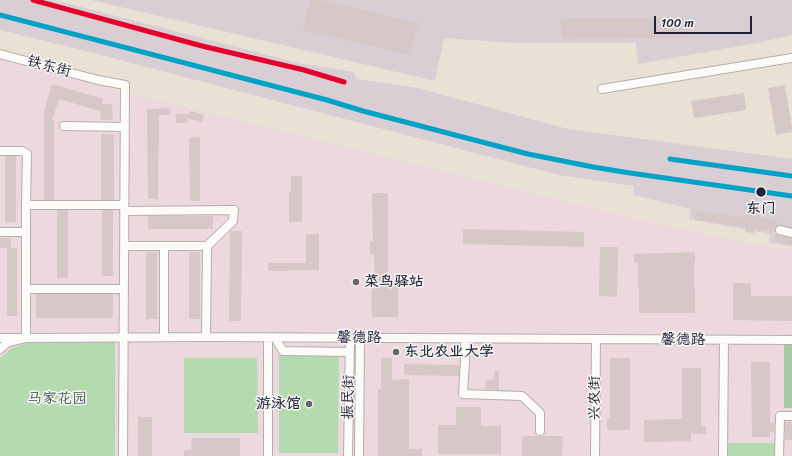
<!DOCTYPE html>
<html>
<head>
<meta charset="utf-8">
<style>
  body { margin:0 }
  #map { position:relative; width:792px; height:456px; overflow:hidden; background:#e9e2d4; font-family:Sriracha,sans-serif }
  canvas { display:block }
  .scale { position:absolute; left:654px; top:16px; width:98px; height:18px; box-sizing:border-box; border:2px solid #22223b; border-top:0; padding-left:5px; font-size:12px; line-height:14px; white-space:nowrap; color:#22223b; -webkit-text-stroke:3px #f6f6f2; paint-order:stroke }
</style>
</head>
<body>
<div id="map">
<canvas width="792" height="456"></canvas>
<div class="scale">100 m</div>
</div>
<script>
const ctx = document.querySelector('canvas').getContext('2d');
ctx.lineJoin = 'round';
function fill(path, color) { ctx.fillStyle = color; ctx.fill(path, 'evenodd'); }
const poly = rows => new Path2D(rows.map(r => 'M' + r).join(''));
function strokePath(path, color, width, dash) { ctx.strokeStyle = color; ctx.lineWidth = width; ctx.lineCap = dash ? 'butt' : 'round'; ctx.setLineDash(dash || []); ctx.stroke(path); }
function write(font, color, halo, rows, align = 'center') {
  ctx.font = font + ' Sriracha,"LXGW WenKai TC",sans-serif'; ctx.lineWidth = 3; ctx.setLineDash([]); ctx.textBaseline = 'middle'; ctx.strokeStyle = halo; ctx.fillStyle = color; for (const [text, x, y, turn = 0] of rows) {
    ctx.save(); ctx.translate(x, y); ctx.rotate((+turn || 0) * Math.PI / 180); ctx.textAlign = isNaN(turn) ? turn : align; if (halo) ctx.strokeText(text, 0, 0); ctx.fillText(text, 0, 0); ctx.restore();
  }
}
const built = poly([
  [0,59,124,93,135,95,678,229,758,245,792,249,792,456,0,456]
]);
const industrial = poly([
  [0,0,54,0,299,63,354,72,357,79,418,88,568,129,792,159,792,246,769,243,770,234,689,219,691,209,633,195,634,186,559,175,89,52,0,30],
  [91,0,792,0,792,35,757,43,638,64,636,43,513,43,444,38,435,81]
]);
const green = poly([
  [115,341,115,456,0,456,0,358,12,348,30,342],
  [279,355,339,355,338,453,279,453],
  [184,358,257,358,258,433,184,433],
  [725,443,777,443,777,456,725,456]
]);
const forest = poly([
  [784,345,792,345,792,408,784,408]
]);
const building = poly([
  [310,0,319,0,418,23,410,55,303,30],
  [689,18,689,38,561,39,561,19],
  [52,84,103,99,102,104,112,104,113,120,101,120,100,111,59,99,52,120,54,121,54,200,44,200,44,111],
  [785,85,792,127,792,132,776,135,768,88],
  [744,93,746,110,694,118,691,101],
  [170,108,170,115,159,115,158,199,148,199,147,109],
  [190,111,204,115,202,122,187,118,188,123,176,123,176,114,189,114],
  [101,134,114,134,114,200,101,200],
  [200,137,200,201,190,201,189,138],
  [5,156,16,156,16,222,5,222],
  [291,176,302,176,302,222,289,222,289,193,291,193],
  [372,193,388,193,388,280,398,280,398,317,372,317,371,282,375,282,374,254,370,254,370,241,373,241],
  [57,210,68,210,68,278,57,278],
  [102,210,113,210,113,276,102,276],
  [696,211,746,218,747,213,759,214,759,218,778,221,778,225,775,228,775,232,755,229,754,233,745,232,746,227,695,220],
  [148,216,213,216,213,229,148,229],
  [463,229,584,232,584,247,463,244],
  [231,231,242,231,241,321,229,321,230,232],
  [306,234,319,234,319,270,289,270,289,271,268,271,268,263,306,263],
  [776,234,792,238,792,245,775,241],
  [0,238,11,238,11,248,0,248],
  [600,247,618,247,617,297,599,296],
  [7,248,17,248,17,316,7,316],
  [146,252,157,252,157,319,146,319],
  [189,252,200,252,200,319,189,319],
  [695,252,695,262,694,262,694,289,695,289,695,313,639,313,639,287,638,287,638,263,634,263,634,254],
  [733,283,751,283,751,296,792,296,792,321,733,320],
  [36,294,113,294,113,318,36,318],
  [381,358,392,358,392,380,409,379,409,449,422,449,422,456,378,456,378,389,381,389],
  [610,358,630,358,630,430,607,430,607,419,610,419],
  [751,362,770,362,770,423,774,423,774,432,770,432,770,437,752,437],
  [404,364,459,365,459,376,404,375],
  [682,368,701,368,701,426,706,426,706,434,691,434,691,441,644,442,644,420,682,419],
  [494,371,499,371,499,390,485,389,486,380,494,380],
  [456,407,481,407,481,426,501,426,501,454,438,454,438,425,456,425],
  [138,417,152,417,152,456,138,456],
  [785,422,792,422,792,440,785,440],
  [522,436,563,436,562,456,522,456],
  [192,438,240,438,240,456,184,456,184,450,191,450]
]);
const minor = poly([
  [0,54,98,80,125,85,123,456],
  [602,89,792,58],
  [64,126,125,127],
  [0,151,22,151,27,154,26,205,26,338,0,338],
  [26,205,124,205],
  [780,230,792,233],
  [0,232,26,232],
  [124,246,207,246,233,221,234,210,124,211],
  [164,246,164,337],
  [26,289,123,289],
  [206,337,207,246],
  [275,338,283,351,349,352],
  [465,339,465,361,463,394,522,396,540,413,540,431],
  [0,349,8,342,26,338,206,337,792,340],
  [268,456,268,338],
  [348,456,350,338],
  [359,456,360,338],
  [595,456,596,339],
  [723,456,724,340],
  [779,456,780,416,792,416]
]);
const rail1 = poly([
  [0,15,327,100,363,111,528,154,593,167,630,173,792,196],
  [670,159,792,176]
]);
const rail2 = poly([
  [33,0,202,46,304,70,344,82]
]);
const markers = [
  [761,192,5.5,"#22223b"],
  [356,282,4,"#686571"],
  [396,352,4,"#686571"],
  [309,404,4,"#686571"]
];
const streetNames = [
  ["铁东街",49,67,15],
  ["馨德路",359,338],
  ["馨德路",683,340],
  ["振民街",349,397,-89],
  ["兴农街",595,398,-90]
];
const stopNames = [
  ["东门",761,209]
];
const poiNames = [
  ["菜鸟驿站",364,282],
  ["东北农业大学",404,352],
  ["游泳馆",301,404,"right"]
];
const parkNames = [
  ["马家花园",57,399]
];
fill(built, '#ecd8de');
fill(industrial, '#d9ced3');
fill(green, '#b4dbb0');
fill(forest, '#a5caa4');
fill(building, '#d5c8c6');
strokePath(minor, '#b4afa9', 10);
strokePath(minor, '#fcfbf9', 8);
strokePath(rail1, '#02a2c7', 5);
strokePath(rail2, '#e4002b', 5);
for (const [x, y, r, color] of markers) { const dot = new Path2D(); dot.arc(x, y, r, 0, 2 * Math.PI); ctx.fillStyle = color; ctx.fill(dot); strokePath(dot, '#f6f6f2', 1.5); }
write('15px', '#22223b', '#f6f6f2', streetNames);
write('bold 15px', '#22223b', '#f6f6f2', stopNames);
write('bold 15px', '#22223b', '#f6f6f2', poiNames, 'left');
write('15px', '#415855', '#f6f6f2', parkNames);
</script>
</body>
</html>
